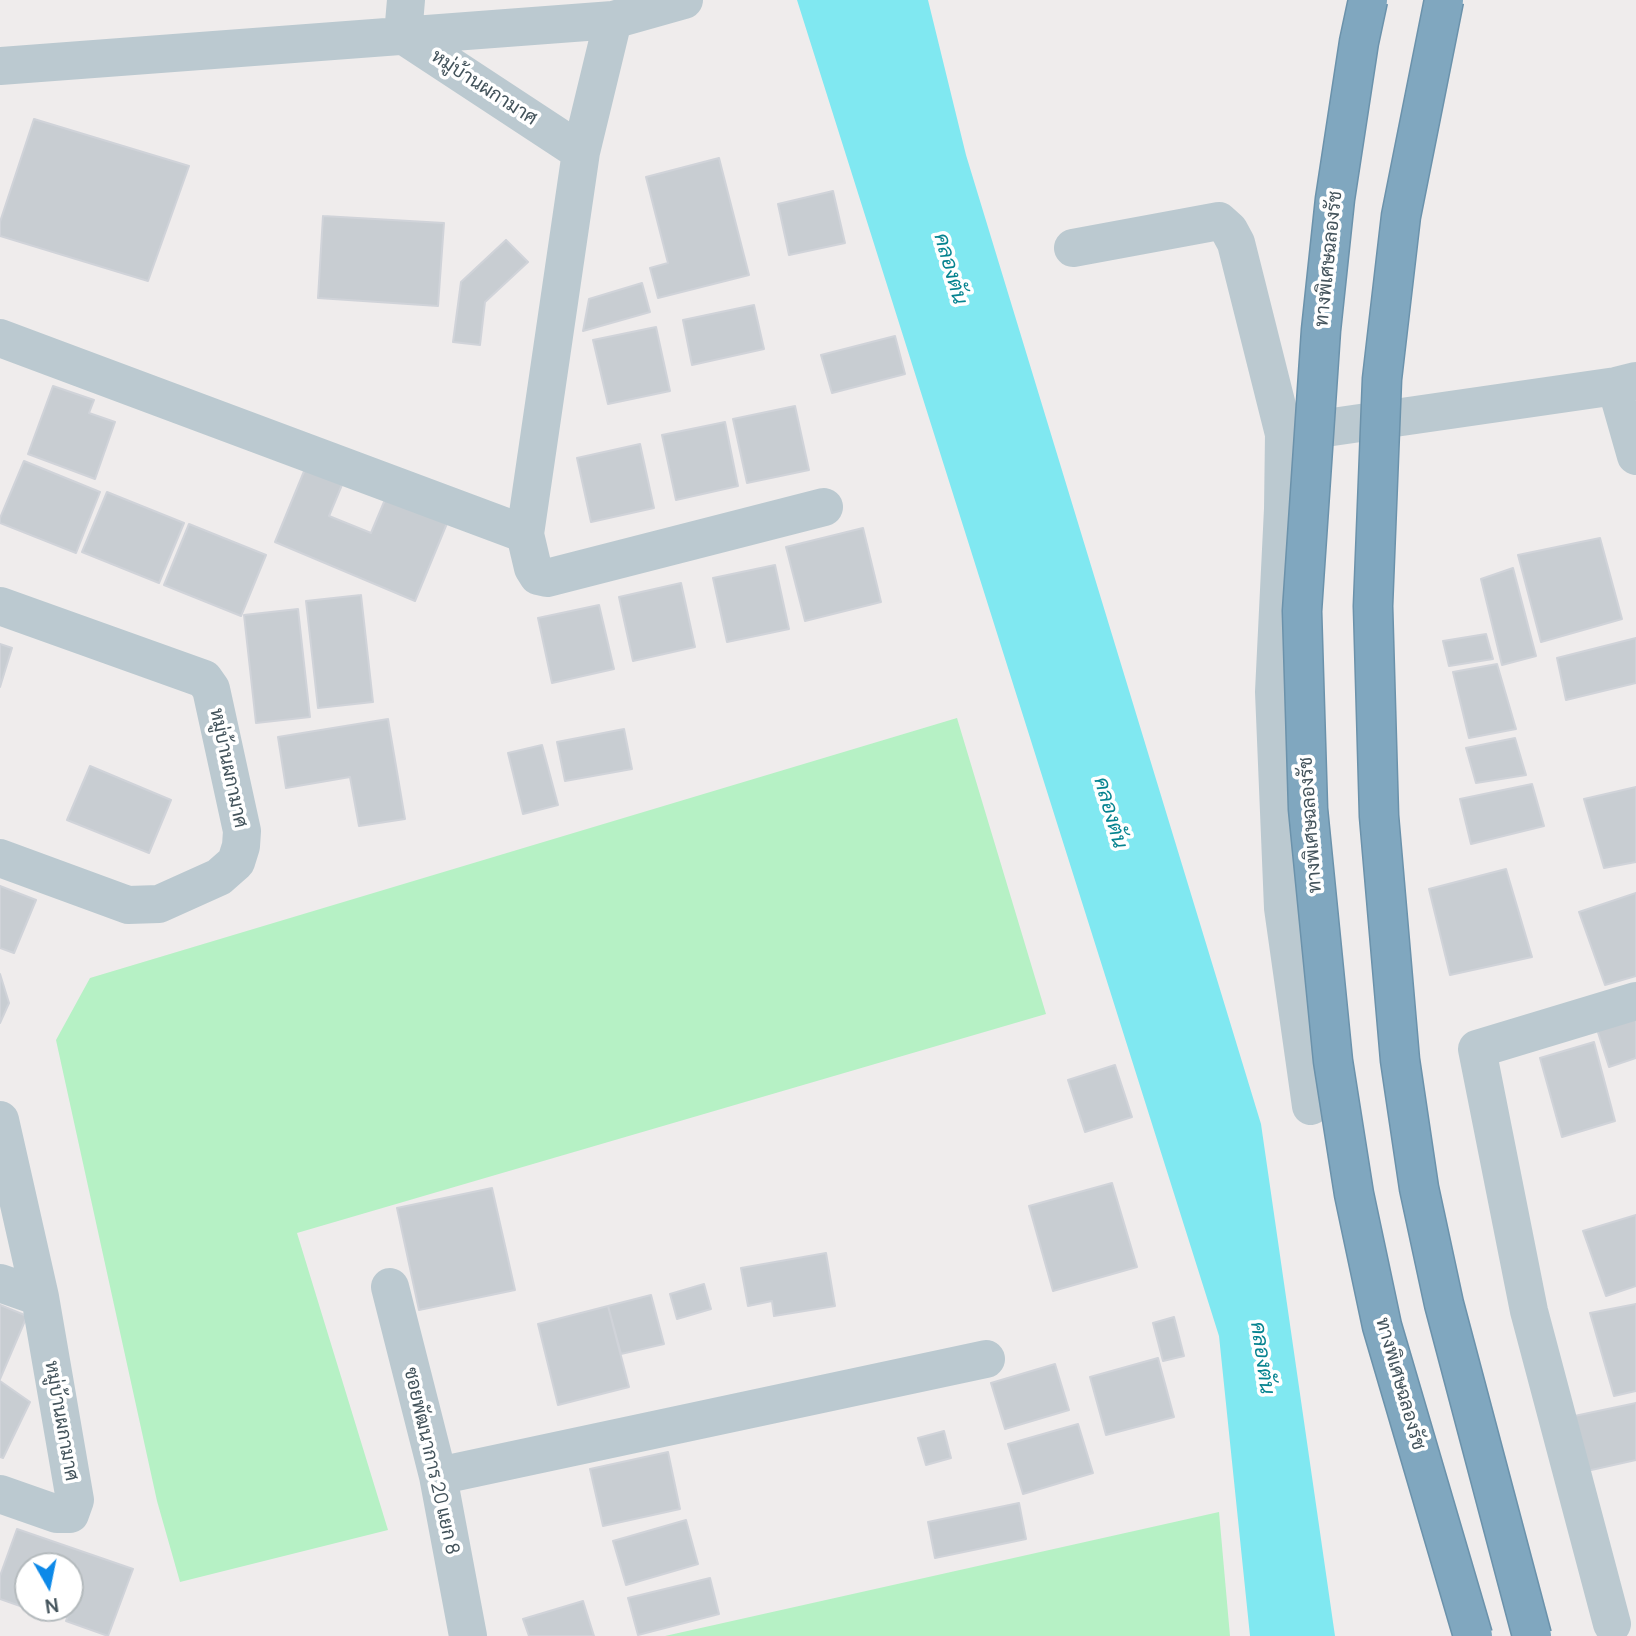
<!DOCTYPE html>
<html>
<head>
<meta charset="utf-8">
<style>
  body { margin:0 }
  #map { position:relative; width:1636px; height:1636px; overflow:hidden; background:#efecec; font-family:Manrope,sans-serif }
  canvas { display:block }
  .north { position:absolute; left:14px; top:1552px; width:70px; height:70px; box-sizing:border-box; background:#fff; border:2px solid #b4babd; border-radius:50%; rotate:171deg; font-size:19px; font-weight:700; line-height:28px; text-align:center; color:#43535b }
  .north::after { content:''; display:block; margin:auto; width:24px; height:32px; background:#0d89e8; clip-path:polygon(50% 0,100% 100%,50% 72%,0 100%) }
</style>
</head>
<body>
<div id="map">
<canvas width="1636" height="1636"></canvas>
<div class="north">N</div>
</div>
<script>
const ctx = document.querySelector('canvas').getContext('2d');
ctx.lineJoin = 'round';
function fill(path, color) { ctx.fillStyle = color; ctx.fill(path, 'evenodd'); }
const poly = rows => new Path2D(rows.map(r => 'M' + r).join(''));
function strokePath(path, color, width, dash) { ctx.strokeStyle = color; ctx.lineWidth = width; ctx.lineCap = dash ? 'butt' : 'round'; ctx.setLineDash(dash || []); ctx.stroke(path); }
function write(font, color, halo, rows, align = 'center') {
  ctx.font = font + ' Manrope,Sarabun,sans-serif'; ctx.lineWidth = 7; ctx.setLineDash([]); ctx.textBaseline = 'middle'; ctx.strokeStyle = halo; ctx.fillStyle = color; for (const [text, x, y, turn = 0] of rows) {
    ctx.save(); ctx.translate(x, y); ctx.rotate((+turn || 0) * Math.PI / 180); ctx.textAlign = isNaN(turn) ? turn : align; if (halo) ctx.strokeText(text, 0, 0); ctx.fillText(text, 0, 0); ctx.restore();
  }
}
const green = poly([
  [957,718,1046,1014,297,1233,388,1530,180,1582,157,1501,56,1040,90,978],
  [1219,1512,1230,1636,665,1636]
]);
const water = poly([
  [797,0,928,0,966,155,1261,1124,1335,1636,1250,1636,1219,1336]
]);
const building = poly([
  [34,119,189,166,148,281,0,236,0,222,34,119],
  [719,158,749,275,658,298,650,268,668,263,646,177,719,158],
  [833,191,845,243,789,255,778,204,833,191],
  [323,216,444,223,438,306,318,298,323,216],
  [506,240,528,262,485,302,480,345,453,342,461,282,506,240],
  [642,283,650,312,583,331,589,299,642,283],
  [754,305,764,349,692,365,683,320,754,305],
  [656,327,670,391,608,404,593,340,656,327],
  [895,336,905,374,832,393,821,355,895,336],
  [53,386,94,400,89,413,115,422,95,479,28,454,53,386],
  [795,406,809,470,747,483,733,419,795,406],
  [725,422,738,486,676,500,662,435,725,422],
  [640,444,654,508,591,522,577,458,640,444],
  [24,461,100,492,76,553,0,523,0,518,24,461],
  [307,464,344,480,329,516,371,533,389,490,450,516,415,601,275,542,307,464],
  [107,492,184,523,159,583,82,552,107,492],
  [189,524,266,555,241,616,164,585,189,524],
  [863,528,881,602,805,621,786,547,863,528],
  [1600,538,1622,619,1541,642,1518,555,1600,538],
  [775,565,789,629,727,642,713,578,775,565],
  [1513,568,1536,656,1502,665,1481,579,1513,568],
  [681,583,695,647,633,661,619,597,681,583],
  [361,595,373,702,318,708,306,601,361,595],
  [599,605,614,669,552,683,538,618,599,605],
  [298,609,310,717,256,723,244,615,298,609],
  [1486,634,1493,659,1449,666,1443,641,1486,634],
  [1636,638,1636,683,1566,700,1557,658,1636,638],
  [0,644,12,648,0,687,0,644],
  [1497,664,1516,729,1469,738,1453,672,1497,664],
  [388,719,405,819,359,826,350,777,286,788,278,737,388,719],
  [624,729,632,769,565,781,557,742,624,729],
  [1515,738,1526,775,1476,783,1466,748,1515,738],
  [542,745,558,805,523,814,508,753,542,745],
  [90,766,171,800,149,853,67,820,90,766],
  [1532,784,1544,826,1471,844,1460,799,1532,784],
  [1636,787,1636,862,1604,868,1584,799,1636,787],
  [1506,869,1532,957,1450,975,1429,889,1506,869],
  [0,886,36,900,14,953,0,948,0,886],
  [1636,893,1636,976,1605,985,1579,912,1636,893],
  [0,974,9,1003,0,1023,0,974],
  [1636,1013,1636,1058,1609,1067,1595,1023,1636,1013],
  [1594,1042,1615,1121,1562,1137,1540,1058,1594,1042],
  [1115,1065,1132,1117,1085,1132,1068,1080,1115,1065],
  [1112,1183,1137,1267,1053,1291,1029,1206,1112,1183],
  [492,1188,515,1290,419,1310,397,1208,492,1188],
  [1636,1215,1636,1286,1606,1296,1583,1231,1636,1215],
  [826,1253,835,1306,774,1316,772,1301,748,1306,741,1268,826,1253],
  [704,1284,711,1309,677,1319,670,1294,704,1284],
  [651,1295,664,1344,621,1354,608,1306,651,1295],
  [1636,1304,1636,1391,1614,1396,1590,1313,1636,1304],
  [0,1305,27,1316,0,1379,0,1305],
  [608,1306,629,1387,558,1405,538,1324,608,1306],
  [1174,1317,1184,1356,1163,1361,1153,1323,1174,1317],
  [1158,1358,1174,1417,1106,1435,1090,1377,1158,1358],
  [1055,1364,1069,1410,1005,1429,991,1383,1055,1364],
  [0,1381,30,1402,3,1458,0,1457,0,1381],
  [1636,1403,1636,1460,1578,1473,1565,1418,1636,1403],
  [1078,1424,1093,1473,1023,1494,1008,1444,1078,1424],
  [944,1431,951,1458,926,1465,918,1438,944,1431],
  [668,1452,680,1509,603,1526,590,1469,668,1452],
  [1019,1503,1026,1539,935,1558,928,1522,1019,1503],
  [686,1520,698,1564,626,1585,613,1541,686,1520],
  [17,1529,133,1569,108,1636,66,1621,76,1591,70,1589,70,1566,28,1566,28,1608,39,1608,37,1612,0,1599,0,1576,17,1529],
  [710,1578,719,1614,638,1635,628,1598,710,1578],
  [583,1601,594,1636,529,1636,523,1619,583,1601]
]);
const minor = poly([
  [403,35,581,152,525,534,533,568,538,576,547,578,824,507],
  [403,35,406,0],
  [0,66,613,20,684,0],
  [581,152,613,20],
  [1073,248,1219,221,1229,230,1236,243,1284,434,1283,509,1274,692,1283,908,1311,1106],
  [0,338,525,534],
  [1616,386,1636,456],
  [1284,434,1616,386,1636,381],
  [0,606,204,679,211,689,242,831,241,846,236,862,219,877,159,904,128,905,0,858],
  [0,1120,40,1297,75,1500,70,1514,57,1514,0,1494],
  [0,1283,40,1297],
  [390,1287,438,1476,468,1636],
  [438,1476,986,1359],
  [1612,1624,1529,1311,1477,1049,1636,1001]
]);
const motorwayBridge = poly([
  [1368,0,1359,42,1335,199,1321,330,1302,611,1308,809,1333,1061,1354,1194,1382,1326,1473,1636],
  [1444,0,1401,216,1382,379,1373,606,1379,816,1400,1060,1419,1188,1444,1304,1532,1636]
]);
const streetNames = [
  ["หมู่บ้านผกามาศ",484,88,33],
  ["ทางพิเศษฉลองรัช",1329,259,-84],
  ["หมู่บ้านผกามาศ",228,768,78],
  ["ทางพิเศษฉลองรัช",1311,825,-94],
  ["ทางพิเศษฉลองรัช",1400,1384,74],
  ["หมู่บ้านผกามาศ",61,1421,80],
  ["ซอยพัฒนาการ 20 แยก 8",431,1461,77]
];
const waterNames = [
  ["คลองตัน",950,269,74],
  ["คลองตัน",1110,813,74],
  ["คลองตัน",1262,1358,82]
];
fill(green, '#b6f1c5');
fill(water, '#80e8f1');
fill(building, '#c8cdd2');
strokePath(building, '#d0d3d9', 2);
strokePath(minor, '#bbc9d0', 38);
strokePath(motorwayBridge, '#6b92ab', 41, []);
strokePath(motorwayBridge, '#80a7bf', 38);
write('19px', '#43535b', '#fff', streetNames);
write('italic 21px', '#06838f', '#fff', waterNames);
</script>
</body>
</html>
